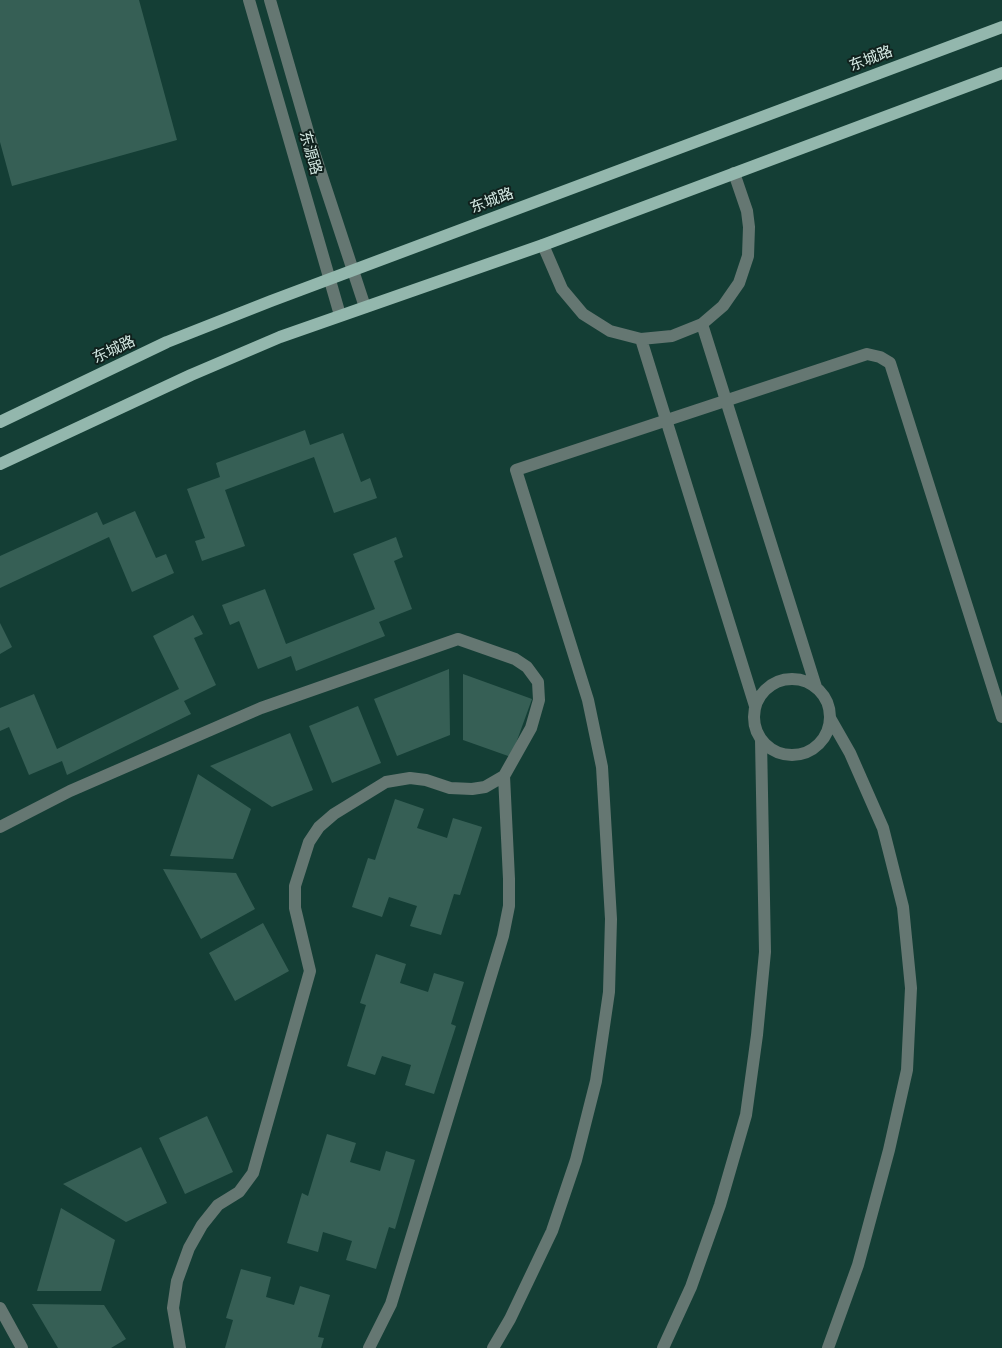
<!DOCTYPE html>
<html>
<head>
<meta charset="utf-8">
<style>
  body { margin:0 }
  canvas { display:block; background:#143e35 }
</style>
</head>
<body>
<canvas width="1002" height="1348"></canvas>
<script>
const ctx = document.querySelector('canvas').getContext('2d');
ctx.lineJoin = 'round';
function fill(path, color) { ctx.fillStyle = color; ctx.fill(path, 'evenodd'); }
const poly = rows => new Path2D(rows.map(r => 'M' + r).join(''));
function strokePath(path, color, width, dash) { ctx.strokeStyle = color; ctx.lineWidth = width; ctx.lineCap = dash ? 'butt' : 'round'; ctx.setLineDash(dash || []); ctx.stroke(path); }
function write(font, color, halo, rows, align = 'center') {
  ctx.font = font + ' "Fira Sans","Noto Sans SC",sans-serif'; ctx.lineWidth = 4; ctx.setLineDash([]); ctx.textBaseline = 'middle'; ctx.strokeStyle = halo; ctx.fillStyle = color; for (const [text, x, y, turn = 0] of rows) {
    ctx.save(); ctx.translate(x, y); ctx.rotate((+turn || 0) * Math.PI / 180); ctx.textAlign = isNaN(turn) ? turn : align; if (halo) ctx.strokeText(text, 0, 0); ctx.fillText(text, 0, 0); ctx.restore();
  }
}
const building = poly([
  [0,0,139,0,177,140,12,186,0,142],
  [305,430,310,445,343,433,361,482,370,478,377,498,334,513,314,457,225,490,245,546,202,561,195,541,205,538,187,489,220,477,216,463],
  [135,511,156,558,166,554,174,573,132,592,109,537,0,588,0,556,97,512,103,525],
  [396,537,403,557,394,561,412,609,379,622,385,636,296,671,291,656,258,669,239,621,230,625,222,605,265,589,286,644,375,609,353,554],
  [193,615,203,634,194,638,216,685,184,701,191,714,67,775,62,761,29,775,9,727,0,731,0,708,34,694,57,749,179,689,153,636],
  [0,623,12,647,0,654],
  [449,669,450,735,397,756,374,699],
  [463,674,532,699,511,757,463,740],
  [358,706,381,763,332,783,309,726],
  [290,733,313,790,272,807,210,766],
  [198,774,251,809,233,859,170,856],
  [395,799,424,809,417,828,447,838,453,818,482,827,460,895,454,894,441,935,410,926,417,906,389,897,382,917,352,907,368,858,375,860],
  [163,869,236,873,255,909,201,939],
  [263,923,289,971,235,1001,209,953],
  [376,954,406,964,400,983,428,992,434,973,464,982,451,1024,456,1026,434,1094,405,1085,411,1065,382,1056,375,1075,347,1066,366,1005,360,1003],
  [207,1116,233,1172,185,1194,159,1138],
  [327,1134,356,1143,350,1162,380,1171,386,1151,415,1160,395,1229,389,1227,376,1269,346,1260,352,1241,323,1232,318,1252,287,1243,302,1193,308,1196],
  [141,1147,167,1203,126,1222,63,1184],
  [61,1208,115,1240,101,1291,37,1291],
  [241,1269,271,1277,266,1297,294,1305,300,1286,330,1295,318,1337,324,1338,321,1348,225,1348,233,1320,226,1318],
  [32,1304,104,1305,126,1339,111,1348,58,1348]
]);
const minor = poly([
  [249,0,340,315],
  [270,0,313,149,365,307],
  [543,245,562,289,583,314,610,331,641,339,672,336,702,324,723,306,739,283,748,256,749,227,747,211,734,173],
  [702,324,816,687],
  [641,339,755,706],
  '754 717a38 38 0 1 1 76 0a38 38 0 1 1-76 0Z',
  [0,827,70,791,261,708,458,639,515,659,527,667,538,682,539,700,531,728,504,776,485,787,472,789,450,788,426,780,410,778,386,782,334,814,319,827,309,842,295,886,295,908,310,971,253,1173,239,1192,218,1205,202,1225,189,1248,177,1281,173,1308,180,1348],
  [0,1308,22,1348],
  [369,1348,391,1304,503,936,509,906,509,879,504,776],
  [493,1348,510,1319,552,1231,576,1160,596,1081,609,992,611,919,602,767,588,700,516,470,867,354,880,357,890,363,1002,717],
  [663,1348,691,1287,720,1205,746,1115,757,1035,765,952,761,740],
  [828,1348,858,1265,889,1150,907,1070,911,988,903,907,883,828,850,753,830,718]
]);
const major = poly([
  [0,422,167,342,271,301,1002,27],
  [0,464,191,375,280,337,543,245,1002,73]
]);
const streetNames = [
  ["东城路",871,59,-21],
  ["东源路",310,153,74],
  ["东城路",492,201,-21],
  ["东城路",114,350,-25]
];
fill(building, '#365f55');
strokePath(minor, '#657772', 12);
strokePath(major, '#93b7ad', 12);
write('15px', '#d4e9e3', '#10211d', streetNames);
</script>
</body>
</html>
